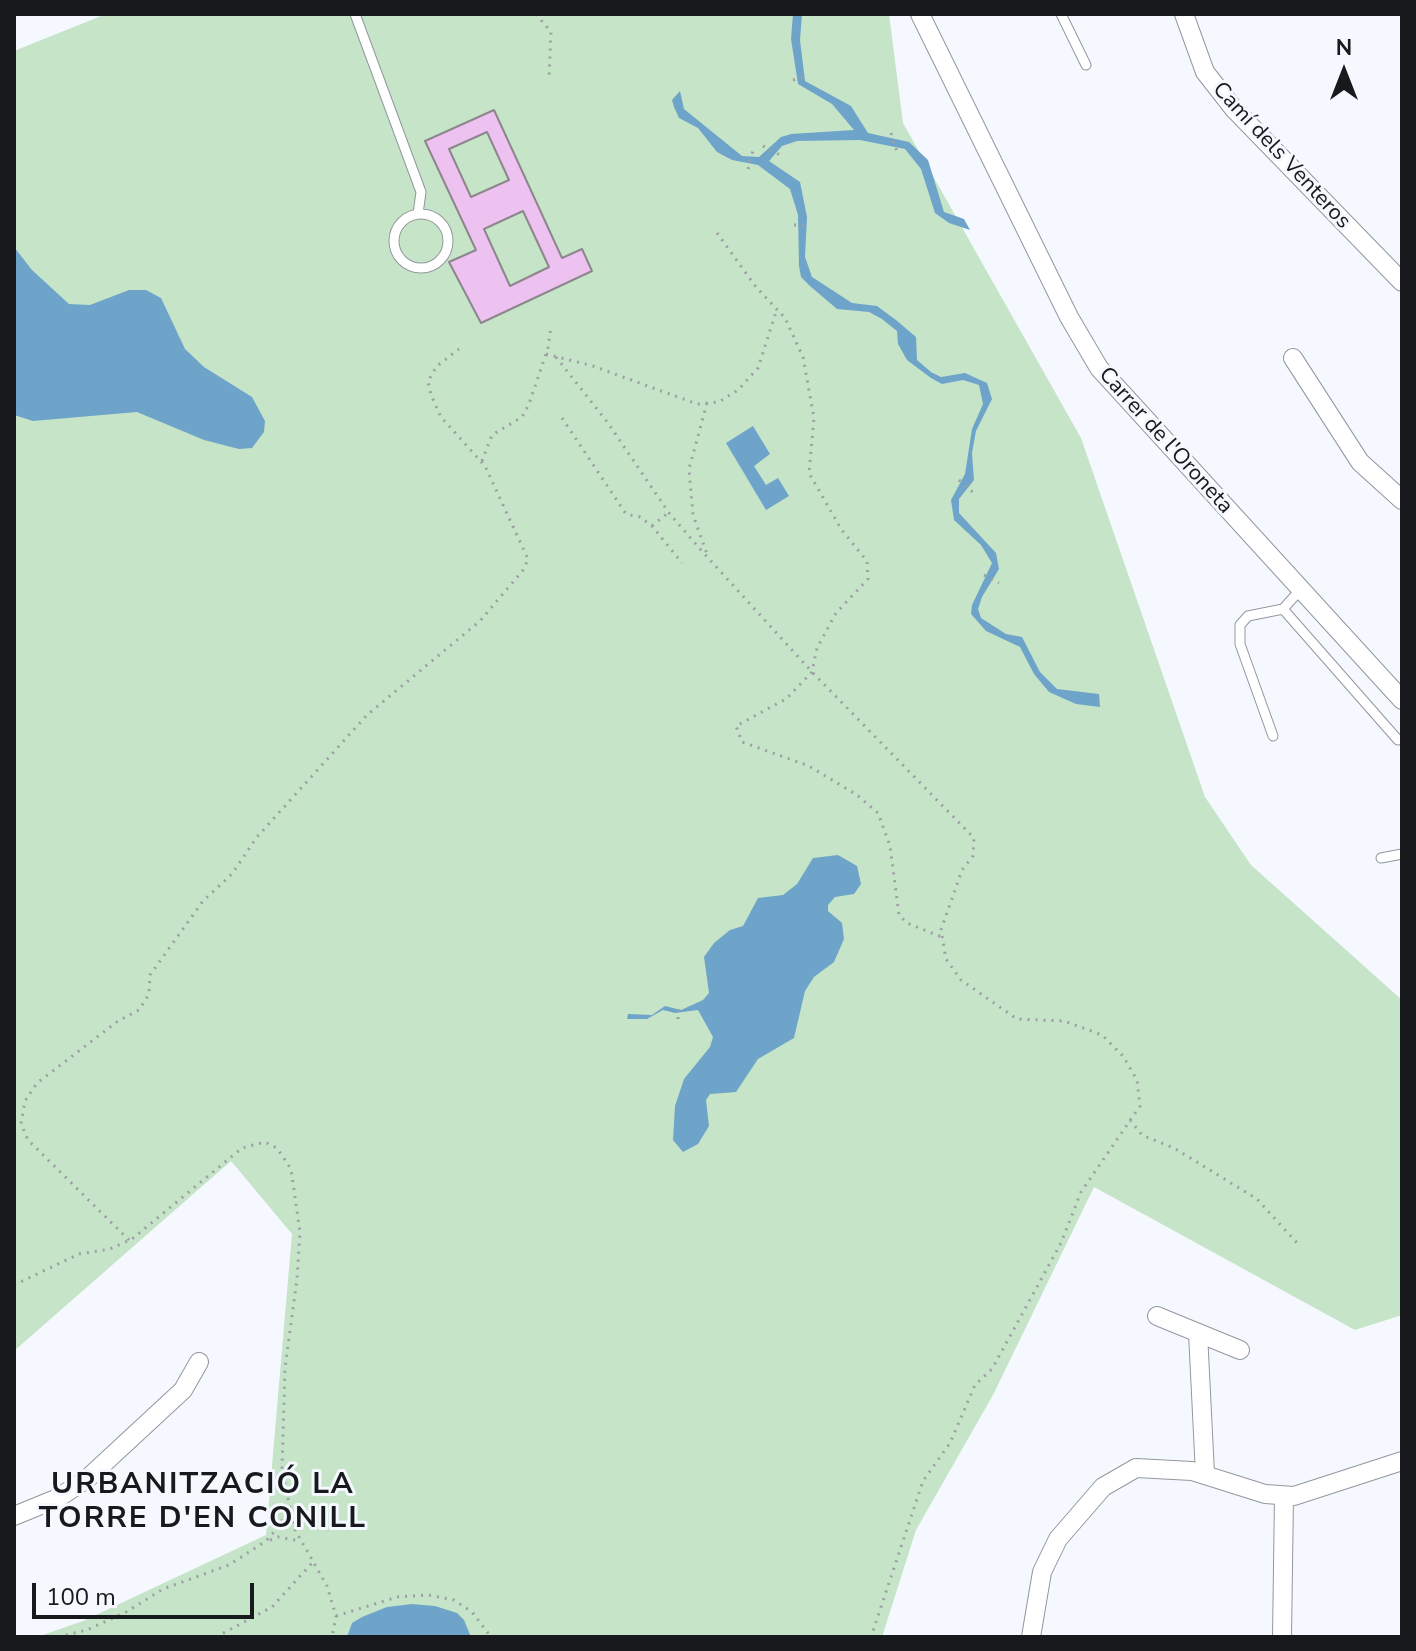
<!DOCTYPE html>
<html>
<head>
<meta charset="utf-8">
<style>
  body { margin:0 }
  #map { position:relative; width:1416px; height:1651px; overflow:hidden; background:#f5f9ff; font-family:"Nunito Sans",sans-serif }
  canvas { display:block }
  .frame { position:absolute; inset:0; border:16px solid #18191c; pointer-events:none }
  .north { position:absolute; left:1304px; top:32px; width:80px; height:80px; -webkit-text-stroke:6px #f5f9ff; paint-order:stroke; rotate:0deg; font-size:22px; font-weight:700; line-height:32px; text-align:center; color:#18191c }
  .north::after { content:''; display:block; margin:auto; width:28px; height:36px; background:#18191c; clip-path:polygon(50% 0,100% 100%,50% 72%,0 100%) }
  .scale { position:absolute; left:32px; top:1583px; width:222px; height:36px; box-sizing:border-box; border:4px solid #18191c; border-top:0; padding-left:10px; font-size:24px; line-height:28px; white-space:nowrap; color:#18191c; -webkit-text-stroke:6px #f5f9ff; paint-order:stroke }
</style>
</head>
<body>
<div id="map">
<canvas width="1416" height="1651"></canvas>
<div class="frame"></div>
<div class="north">N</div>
<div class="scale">100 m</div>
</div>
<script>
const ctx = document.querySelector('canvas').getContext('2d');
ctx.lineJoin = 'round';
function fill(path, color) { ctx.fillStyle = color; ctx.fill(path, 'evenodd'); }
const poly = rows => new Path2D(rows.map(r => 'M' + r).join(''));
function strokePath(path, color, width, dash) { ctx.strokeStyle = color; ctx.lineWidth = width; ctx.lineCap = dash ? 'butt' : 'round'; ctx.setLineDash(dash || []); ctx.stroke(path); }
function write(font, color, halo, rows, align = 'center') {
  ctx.font = font + ' "Nunito Sans",sans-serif'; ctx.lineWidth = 6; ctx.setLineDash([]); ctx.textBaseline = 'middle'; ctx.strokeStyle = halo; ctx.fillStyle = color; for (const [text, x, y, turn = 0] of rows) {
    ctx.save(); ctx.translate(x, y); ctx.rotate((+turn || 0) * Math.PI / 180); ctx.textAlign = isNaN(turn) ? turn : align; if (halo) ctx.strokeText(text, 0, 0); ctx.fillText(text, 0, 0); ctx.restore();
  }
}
const green = poly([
  [106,14,889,14,903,123,1081,438,1205,797,1251,865,1402,1000,1402,1315,1355,1330,1094,1187,993,1395,916,1530,882,1637,37,1637,83,1621,266,1535,292,1234,231,1161,14,1351,14,51]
]);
const water = poly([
  [793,14,802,14,800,40,805,81,851,106,868,133,909,142,928,160,944,212,964,219,970,230,949,223,935,213,921,169,905,149,860,140,797,141,782,146,769,161,800,182,807,217,805,257,812,277,852,303,877,306,896,320,916,337,917,360,931,372,941,377,965,373,987,383,992,399,976,431,972,453,974,480,959,499,959,513,996,553,999,569,982,597,978,609,981,618,1006,634,1022,637,1040,672,1057,689,1099,694,1100,707,1076,704,1049,692,1034,674,1020,647,986,631,971,614,972,605,992,563,981,545,954,520,951,500,965,474,972,429,983,404,979,385,963,380,942,384,931,378,907,360,898,344,897,331,882,319,869,312,837,309,810,286,801,277,799,266,798,215,790,189,758,165,732,160,717,152,698,128,679,118,674,107,672,100,680,91,684,109,742,156,759,157,781,137,791,134,854,130,832,104,798,84,791,39],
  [14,247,32,270,69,304,90,305,129,290,146,290,161,298,185,349,204,367,252,397,265,421,264,432,252,448,239,449,204,440,137,412,33,421,14,415],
  [753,426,770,454,754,466,766,485,778,478,789,496,766,510,726,443],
  [838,855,857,866,861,884,854,894,835,897,828,905,828,911,842,923,844,939,834,962,814,977,805,991,794,1038,758,1059,736,1092,710,1094,706,1100,709,1126,698,1144,683,1152,673,1140,675,1106,684,1079,710,1047,713,1037,698,1010,675,1013,663,1010,647,1019,627,1019,628,1014,652,1015,665,1006,681,1010,703,1000,709,993,704,957,714,943,730,930,743,926,758,898,783,895,797,884,813,858],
  [412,1604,435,1606,457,1613,464,1620,471,1637,347,1637,352,1623,362,1617,387,1607]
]);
const building = poly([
  [494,110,562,258,582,249,592,271,481,323,449,262,476,250,425,141,494,110],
  [487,132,509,180,471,197,449,149,487,132],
  [523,211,549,267,510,286,484,229,523,211]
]);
const path = poly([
  [536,14,551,32,549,78],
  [793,80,807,76],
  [891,133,897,152],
  [763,146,780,155],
  [748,169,753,150],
  [794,225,810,225],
  [717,233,756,287,785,318,803,357,814,418,809,473,841,529,867,561,868,579,836,613,817,648,812,672,786,699,736,726,742,742,809,766,857,795,878,813,890,846,899,915,907,923,942,937],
  [546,354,593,366,697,404,719,402,738,390,758,368,777,309],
  [556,357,608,423,669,513,700,549,812,672,974,838,973,856,962,870,941,930,946,959,961,980,1017,1019,1064,1021,1102,1035,1123,1056,1137,1080,1140,1106,1081,1192,1061,1243,992,1369,975,1385,950,1443,923,1481,871,1637],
  [707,403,689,469,693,515,707,554],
  [562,418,626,514,640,517,652,526,682,563],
  [482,461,492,435,522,417,529,404,548,348,551,326],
  [959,480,975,494],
  [652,526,668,513],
  [984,575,999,583],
  [678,1019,679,1006],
  [1130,1120,1142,1135,1174,1148,1257,1199,1297,1243],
  [129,1240,28,1140,21,1124,25,1101,37,1083,118,1021,139,1010,149,994,150,975,203,901,232,874,257,837,367,715,480,621,524,569,528,559,485,466,441,417,431,395,428,381,437,366,459,349],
  [14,1285,79,1254,110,1249,132,1239,242,1148,265,1142,277,1148,291,1169,300,1232,297,1279,285,1368,282,1469,294,1528,327,1586,336,1616,332,1637],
  [270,1540,278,1537,301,1541],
  [336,1616,397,1597,428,1595,454,1600,472,1612,491,1637],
  [58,1637,87,1630,126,1612,163,1589,229,1565,266,1541,281,1524,286,1502],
  [216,1637,272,1607,313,1562]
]);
const service = poly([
  [355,14,421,192,418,214],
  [1061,14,1086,65],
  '394 241a27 27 0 1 1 54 0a27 27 0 1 1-54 0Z',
  [1283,609,1398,740],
  [1273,736,1240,644,1240,625,1248,616,1283,609,1301,589],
  [1381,858,1402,854]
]);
const minor = poly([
  [920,14,1069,317,1099,368,1402,700],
  [1184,14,1205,72,1234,109,1402,282],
  [1293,358,1360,462,1402,500],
  [1157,1316,1240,1350],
  [1198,1333,1205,1474],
  [14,1516,58,1498,88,1478,183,1390,199,1362],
  [1031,1637,1042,1572,1058,1539,1103,1487,1136,1468,1192,1471,1265,1494,1294,1496,1402,1461],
  [1282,1637,1284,1496]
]);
const streetNames = [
  ["Camí dels Venteros",1281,156,47],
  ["Carrer de l'Oroneta",1165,441,48]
];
const districtNames = [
  ["URBANITZACIÓ LA",203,1486],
  ["TORRE D'EN CONILL",203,1520]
];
fill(green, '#c6e4c8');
fill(water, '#6fa4ca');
fill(building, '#edc1f0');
strokePath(building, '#8d878d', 2);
strokePath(service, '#93979e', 11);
strokePath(minor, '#93979e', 20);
strokePath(path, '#9c9fa3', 3, [2, 6]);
strokePath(service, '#fff', 9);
strokePath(minor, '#fff', 18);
write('22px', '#18191c', '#f5f9ff', streetNames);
ctx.letterSpacing = '2px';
write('bold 30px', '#18191c', '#f5f9ff', districtNames);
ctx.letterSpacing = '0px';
</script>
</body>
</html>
